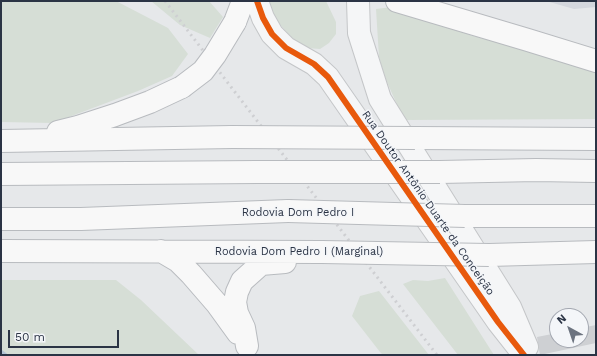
<!DOCTYPE html>
<html>
<head>
<meta charset="utf-8">
<style>
  body { margin:0 }
  #map { position:relative; width:597px; height:356px; overflow:hidden; background:#e6e8ea; font-family:"Work Sans",sans-serif }
  canvas { display:block }
  .frame { position:absolute; inset:0; border:2px solid #2b3445; pointer-events:none }
  .north { position:absolute; left:549px; top:308px; width:40px; height:40px; box-sizing:border-box; background:#f4f6f9; border:1px solid #a4a8b1; border-radius:50%; rotate:320deg; font-size:11px; font-weight:700; line-height:16px; text-align:center; color:#2b3445 }
  .north::after { content:''; display:block; margin:auto; width:14px; height:18px; background:#6c737f; clip-path:polygon(50% 0,100% 100%,50% 72%,0 100%) }
  .scale { position:absolute; left:8px; top:330px; width:111px; height:18px; box-sizing:border-box; border:2px solid #2b3445; border-top:0; padding-left:5px; font-size:12px; line-height:14px; white-space:nowrap; color:#2b3445; -webkit-text-stroke:3px #f4f6f9; paint-order:stroke }
</style>
</head>
<body>
<div id="map">
<canvas width="597" height="356"></canvas>
<div class="frame"></div>
<div class="north">N</div>
<div class="scale">50 m</div>
</div>
<script>
const ctx = document.querySelector('canvas').getContext('2d');
ctx.lineJoin = 'round';
function fill(path, color) { ctx.fillStyle = color; ctx.fill(path, 'evenodd'); }
const poly = rows => new Path2D(rows.map(r => 'M' + r).join(''));
function strokePath(path, color, width, dash) { ctx.strokeStyle = color; ctx.lineWidth = width; ctx.lineCap = dash ? 'butt' : 'round'; ctx.setLineDash(dash || []); ctx.stroke(path); }
function write(font, color, halo, rows, align = 'center') {
  ctx.font = font + ' "Work Sans",sans-serif'; ctx.lineWidth = 3; ctx.setLineDash([]); ctx.textBaseline = 'middle'; ctx.strokeStyle = halo; ctx.fillStyle = color; for (const [text, x, y, turn = 0] of rows) {
    ctx.save(); ctx.translate(x, y); ctx.rotate((+turn || 0) * Math.PI / 180); ctx.textAlign = isNaN(turn) ? turn : align; if (halo) ctx.strokeText(text, 0, 0); ctx.fillText(text, 0, 0); ctx.restore();
  }
}
const built = poly([
  [546,1,596,1,596,7,574,9]
]);
const green = poly([
  [1,1,116,1,168,28,188,54,172,76,138,91,53,123,1,122],
  [151,1,209,1,223,17,210,38,180,25],
  [263,1,326,1,336,22,336,34,329,43,320,49,307,48,291,37,271,14],
  [392,7,470,35,596,70,596,119,404,120,386,80,379,57,376,9],
  [445,278,494,355,458,355,403,284,413,280,428,281],
  [1,280,116,280,141,300,199,355,1,355],
  [379,291,429,355,383,355,380,352,352,316,360,296]
]);
const stream = poly([
  [1,352,5,355]
]);
const building = poly([
  [596,325,596,343,540,355,537,337,557,333,557,340,581,340,581,328]
]);
const minor = poly([
  [257,1,263,18,272,34,286,48,314,64,328,77,498,322,524,355],
  [358,1,359,33,380,99,510,307,527,347]
]);
const highway = poly([
  [397,1,528,40,596,61],
  [235,22,243,1],
  [58,132,78,127,115,115,150,102,182,87],
  [415,138,596,139],
  [1,141,232,137],
  [440,172,536,170,596,171],
  [1,174,257,172],
  [465,216,596,216],
  [1,219,81,219,288,211],
  [1,251,322,252],
  [161,251,178,261,191,274,217,304,238,333],
  [489,255,596,252],
  [247,346,244,328,237,313,235,302,237,292,242,281,261,264,285,262]
]);
const rail = poly([
  [165,1,437,355]
]);
const highwayBridge = poly([
  [182,87,203,71,215,55,235,22],
  [232,137,415,138],
  [257,172,440,172],
  [288,211,465,216],
  [322,252,489,255]
]);
const cycleway = poly([
  [257,1,263,18,272,34,286,48,314,64,328,77,498,322,524,355]
]);
const streetNames = [
  ["Rua Doutor Antônio Duarte da Conceição",428,203,55],
  ["Rodovia Dom Pedro I",298,213],
  ["Rodovia Dom Pedro I (Marginal)",299,252]
];
fill(built, '#d4d7dd');
fill(green, '#d6ded6');
strokePath(stream, '#b4c4d5', 4.5);
fill(building, '#ced0d3');
strokePath(minor, '#c4c6c8', 24);
strokePath(highway, '#b8bbbf', 24);
strokePath(minor, '#f5f6f7', 22);
strokePath(highway, '#f8f8f8', 22);
strokePath(rail, '#cecfd2', 3, [2, 4]);
strokePath(highwayBridge, '#b8bbbf', 24, []);
strokePath(highwayBridge, '#f8f8f8', 22);
strokePath(cycleway, '#e8590c', 6);
write('11px', '#2b3445', '#f4f6f9', streetNames);
</script>
</body>
</html>
